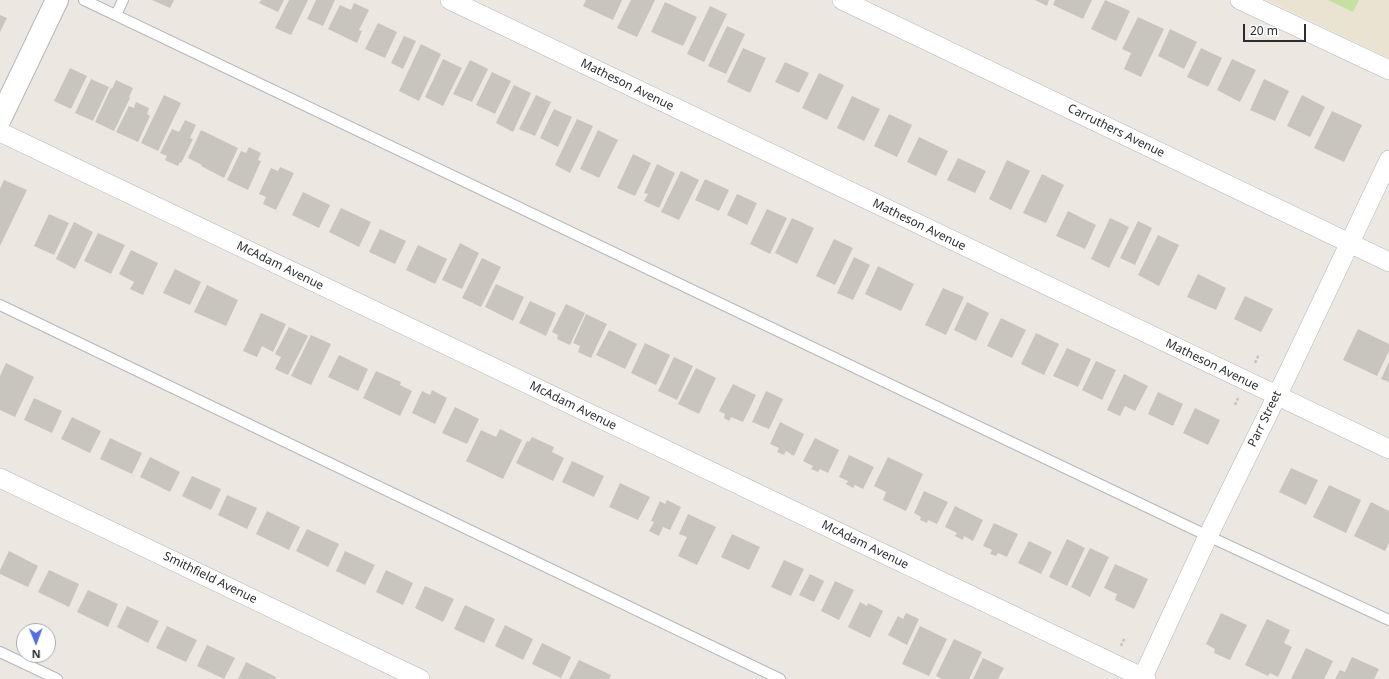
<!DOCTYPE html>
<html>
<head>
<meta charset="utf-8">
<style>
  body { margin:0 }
  #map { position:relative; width:1389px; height:679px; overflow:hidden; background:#ece7e0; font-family:"Noto Sans",sans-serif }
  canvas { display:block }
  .north { position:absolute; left:16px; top:623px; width:40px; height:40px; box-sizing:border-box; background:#fff; border:1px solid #ababab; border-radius:50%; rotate:179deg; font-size:11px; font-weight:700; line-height:16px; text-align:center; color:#2c2c2c }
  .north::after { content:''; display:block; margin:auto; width:14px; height:18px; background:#556ee5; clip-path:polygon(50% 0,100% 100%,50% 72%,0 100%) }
  .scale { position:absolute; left:1243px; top:24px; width:63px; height:18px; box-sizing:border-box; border:2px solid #2c2c2c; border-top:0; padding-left:5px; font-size:12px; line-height:14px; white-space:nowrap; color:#2c2c2c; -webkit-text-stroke:3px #fff; paint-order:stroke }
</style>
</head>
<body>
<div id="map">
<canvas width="1389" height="679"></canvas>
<div class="north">N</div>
<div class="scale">20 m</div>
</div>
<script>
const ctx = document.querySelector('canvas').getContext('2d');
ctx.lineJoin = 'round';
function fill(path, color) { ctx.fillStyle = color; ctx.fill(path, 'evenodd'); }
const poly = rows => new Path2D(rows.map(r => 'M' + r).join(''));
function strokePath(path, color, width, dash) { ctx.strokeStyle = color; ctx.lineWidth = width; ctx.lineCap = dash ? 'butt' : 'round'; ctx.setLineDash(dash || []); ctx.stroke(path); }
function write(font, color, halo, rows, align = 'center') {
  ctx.font = font + ' "Noto Sans",sans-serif'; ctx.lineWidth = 4; ctx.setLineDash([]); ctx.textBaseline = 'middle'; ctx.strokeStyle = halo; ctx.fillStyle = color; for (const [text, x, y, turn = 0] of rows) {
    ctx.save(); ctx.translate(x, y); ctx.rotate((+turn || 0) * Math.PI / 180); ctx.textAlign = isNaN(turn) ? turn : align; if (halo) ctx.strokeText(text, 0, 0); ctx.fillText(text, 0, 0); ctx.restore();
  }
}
const education = poly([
  [1267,0,1389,0,1389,58]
]);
const pitch = poly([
  [1328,0,1359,0,1353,12]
]);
const building = poly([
  [152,0,174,0,170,8],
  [261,0,284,0,278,12,259,3],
  [289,0,308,0,291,35,275,28],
  [316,0,335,0,323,26,307,19],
  [586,0,622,0,613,20,583,6],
  [631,0,655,0,637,37,617,28],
  [1035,0,1049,0,1047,6],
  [1055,0,1092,0,1083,19,1053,5],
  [1105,0,1130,11,1116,41,1091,29],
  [665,2,697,17,683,46,651,32],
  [354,3,369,10,359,30,362,31,357,43,328,29,340,5,351,10],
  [710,6,727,14,704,62,687,54],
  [0,15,7,18,0,32],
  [1138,17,1164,29,1141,77,1124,69,1131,53,1122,49],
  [378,23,397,32,385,58,365,49],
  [727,26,745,34,726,74,708,66],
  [1170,29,1197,42,1184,69,1158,56],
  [404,36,416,41,403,69,391,63],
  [421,44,441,54,419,101,399,91],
  [743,48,766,58,750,93,727,82],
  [1201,48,1222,58,1208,87,1187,77],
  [443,59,462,68,443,106,425,97],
  [1232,59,1256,70,1240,102,1217,90],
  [470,60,488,69,472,102,453,94],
  [785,62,809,73,799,93,775,82],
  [70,68,87,76,71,109,54,101],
  [492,72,511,81,495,114,476,105],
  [819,73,844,85,827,120,802,108],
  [91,79,109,87,93,121,75,113],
  [1264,79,1289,91,1275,121,1250,110],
  [116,80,133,88,129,97,130,98,114,131,95,122,111,88,112,89],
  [514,85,531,93,513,132,496,123],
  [164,95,181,103,158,151,141,143],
  [536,95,551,102,535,136,519,129],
  [1302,95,1325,107,1310,137,1287,126],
  [852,96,880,109,864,141,837,128],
  [136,102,149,108,147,114,150,116,138,142,116,132,129,106,134,108],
  [554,109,572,117,558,147,540,138],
  [1332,111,1362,125,1344,162,1314,148],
  [889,114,912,125,897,157,874,146],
  [577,119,593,126,570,173,555,165],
  [185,120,196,125,190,138,193,139,181,163,180,162,178,166,165,160,167,156,160,153,172,129,179,132],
  [201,130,238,148,224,178,201,166,202,165,188,158],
  [598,130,618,140,599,178,580,169],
  [919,137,948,151,936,176,907,162],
  [249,147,261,153,258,160,261,161,248,190,227,180,241,151,246,153],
  [633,154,651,163,635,196,617,188],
  [958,158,986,171,975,193,947,180],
  [1007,160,1030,171,1011,210,989,199],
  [657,164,675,173,659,208,644,201,648,194,644,193],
  [280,167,294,173,276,210,263,204,266,197,259,194,271,168,278,171],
  [681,171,699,180,679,220,661,212],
  [1042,174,1064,185,1046,223,1023,213],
  [705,179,729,190,719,211,695,200],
  [4,180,27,190,0,246,0,189],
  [303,192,330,205,319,228,292,215],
  [737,194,757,203,747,225,727,215],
  [341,208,371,222,359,247,329,232],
  [767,209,787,218,770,254,750,244],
  [1068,211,1096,225,1085,249,1056,236],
  [49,214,69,223,54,255,34,246],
  [792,218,814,228,797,264,775,253],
  [1110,218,1129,227,1109,268,1091,259],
  [1138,221,1152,228,1135,265,1120,258],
  [74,222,93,232,75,269,56,259],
  [380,229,406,241,395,264,369,252],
  [98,233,125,245,111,274,84,261],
  [1158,235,1179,245,1159,286,1138,275],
  [834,239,853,248,835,285,816,276],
  [460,243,479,253,462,289,442,280],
  [418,245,447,259,435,284,406,270],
  [131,250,158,263,143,295,130,289,134,282,119,274],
  [854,257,870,265,853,300,837,293],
  [482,258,501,267,481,307,462,298],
  [878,266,914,284,901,311,865,294],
  [175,269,201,282,190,305,163,293],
  [1198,274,1226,288,1216,310,1187,297],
  [496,284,524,297,513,321,485,307],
  [207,285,238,300,226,326,194,312],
  [943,288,964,297,946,335,925,325],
  [1245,296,1273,309,1261,332,1234,319],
  [530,301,556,313,546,336,519,323],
  [967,302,989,313,976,341,954,330],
  [566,304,585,313,570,345,557,339,558,335,552,332],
  [261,313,286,324,273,352,262,346,257,357,243,351],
  [586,314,607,324,591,358,578,352,580,346,573,343],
  [1001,318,1026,330,1012,358,987,346],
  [289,327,308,336,288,375,275,369,281,357,275,354],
  [1358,329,1389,344,1389,351,1377,376,1343,360],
  [609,330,637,344,625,369,596,355],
  [1036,333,1059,344,1044,375,1021,364],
  [311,335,331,344,311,385,291,376],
  [645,343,670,355,656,385,631,373],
  [1067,348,1091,359,1078,387,1053,376],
  [339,355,368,369,358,391,328,377],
  [674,357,693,366,677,400,658,391],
  [1096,361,1116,370,1102,400,1082,390],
  [1389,362,1389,382,1381,379],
  [6,363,34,377,15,417,0,410,0,376],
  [696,368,716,378,699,414,678,404],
  [376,371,401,382,400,385,412,391,400,416,363,398],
  [1124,374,1148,386,1135,411,1125,406,1120,416,1107,410],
  [733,384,756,395,743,422,731,417,729,421,724,418,725,414,719,411],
  [432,390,447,398,435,424,412,413,422,391,430,395],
  [766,391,783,399,769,429,752,422],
  [1158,392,1183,404,1173,426,1148,414],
  [34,398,62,411,52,433,24,420],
  [455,407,479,419,467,444,442,433],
  [1195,408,1220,420,1208,445,1183,433],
  [72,417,101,431,90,453,61,439],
  [780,422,804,434,794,456,786,451,784,455,777,452,779,448,770,444],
  [500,429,522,440,503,479,466,461,481,430,496,437],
  [532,437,554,447,552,452,564,458,553,481,516,463,527,441,529,442],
  [110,438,142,453,132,474,100,459],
  [815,438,839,450,828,473,820,469,818,472,811,469,813,466,803,461],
  [849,455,874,467,863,489,855,485,853,488,846,484,848,481,839,477],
  [150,457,180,472,170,492,140,477],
  [888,457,923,474,906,511,883,500,886,492,874,486],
  [572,461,604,476,594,497,562,482],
  [1291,468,1318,480,1306,505,1279,492],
  [192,476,221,489,211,510,182,496],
  [620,483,650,497,638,520,609,507],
  [1329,485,1361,500,1346,533,1313,517],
  [924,491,948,502,937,524,928,520,927,523,920,520,921,517,914,513],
  [227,495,257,508,247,529,218,515],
  [667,500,681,507,670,530,663,527,659,536,649,531,654,522,651,521,660,501,665,504],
  [1371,502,1389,511,1389,543,1385,551,1354,536],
  [955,506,983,520,973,541,964,536,963,540,955,536,957,533,945,527],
  [267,511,300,527,289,550,256,534],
  [688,514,716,527,697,565,678,556,687,537,679,534],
  [994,523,1018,534,1007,557,998,553,996,556,990,554,992,550,983,546],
  [307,529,339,544,328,567,296,551],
  [732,534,760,547,749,570,721,557],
  [1067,539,1085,548,1067,586,1049,577],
  [1029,541,1052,552,1041,574,1018,563],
  [1090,548,1109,557,1090,597,1071,587],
  [9,551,38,566,28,587,0,574,0,570],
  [345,551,375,565,365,585,336,571],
  [784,560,804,569,791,596,771,587],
  [1115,564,1148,579,1134,609,1115,600,1117,594,1104,588],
  [49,570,79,584,69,607,38,592],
  [386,570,413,583,403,605,376,592],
  [810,574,824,581,814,602,799,595],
  [835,581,854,590,839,620,821,611],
  [425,586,454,599,443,622,415,608],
  [88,590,118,604,108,627,77,612],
  [860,602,867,606,868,603,883,611,870,638,848,627],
  [465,605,495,619,484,643,454,629],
  [127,606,159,621,148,643,117,627],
  [906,613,919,619,907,645,888,635,898,616,903,619],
  [1221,613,1247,625,1230,660,1214,653,1215,649,1206,644],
  [1267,619,1290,630,1284,643,1292,647,1278,677,1270,673,1268,676,1245,665],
  [505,625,533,639,523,660,495,646],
  [167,626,197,640,186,662,156,648],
  [920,626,947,639,929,676,902,664],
  [954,639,982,652,969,679,942,679,936,676],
  [542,643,571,657,561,678,532,664],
  [207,645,235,658,224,679,197,666],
  [1306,648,1333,661,1324,679,1291,679],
  [1352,657,1379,669,1374,679,1335,679,1340,670,1345,672],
  [983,658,1004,668,998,679,973,679],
  [579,660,611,675,609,679,569,679],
  [246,662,276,677,275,679,238,679]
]);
const path = poly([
  [1255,363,1259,354],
  [1235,405,1238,398],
  [1121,646,1125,637]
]);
const lane = poly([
  [84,0,1208,536,1389,620],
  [116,15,123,0],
  [0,305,780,679],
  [0,652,57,679]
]);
const street = poly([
  [450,0,1389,449],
  [842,0,1389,262],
  [1240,0,1389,70],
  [0,132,1146,679],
  [0,478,420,679],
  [1142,679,1208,536,1290,369,1389,160]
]);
const secondary = poly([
  [0,119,57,0]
]);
const streetNames = [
  ["Matheson Avenue",627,85,26],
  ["Carruthers Avenue",1116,131,26],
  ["Matheson Avenue",919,225,26],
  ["McAdam Avenue",280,266,26],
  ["Matheson Avenue",1212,365,26],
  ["McAdam Avenue",573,406,26],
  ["Parr Street",1265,419,-64],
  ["McAdam Avenue",865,545,26],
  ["Smithfield Avenue",210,578,26]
];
fill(education, '#ebe3d2');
fill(pitch, '#c5e1a1');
fill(building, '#c8c5bf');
strokePath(lane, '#b4b6be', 12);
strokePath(street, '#b4b6be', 20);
strokePath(secondary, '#b4b6be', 24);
strokePath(path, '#c4c4c4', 2.5, [3, 2]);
strokePath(lane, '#fff', 10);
strokePath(street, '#fff', 19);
strokePath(secondary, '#fff', 22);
write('12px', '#2c2c2c', '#fff', streetNames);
</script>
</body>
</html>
